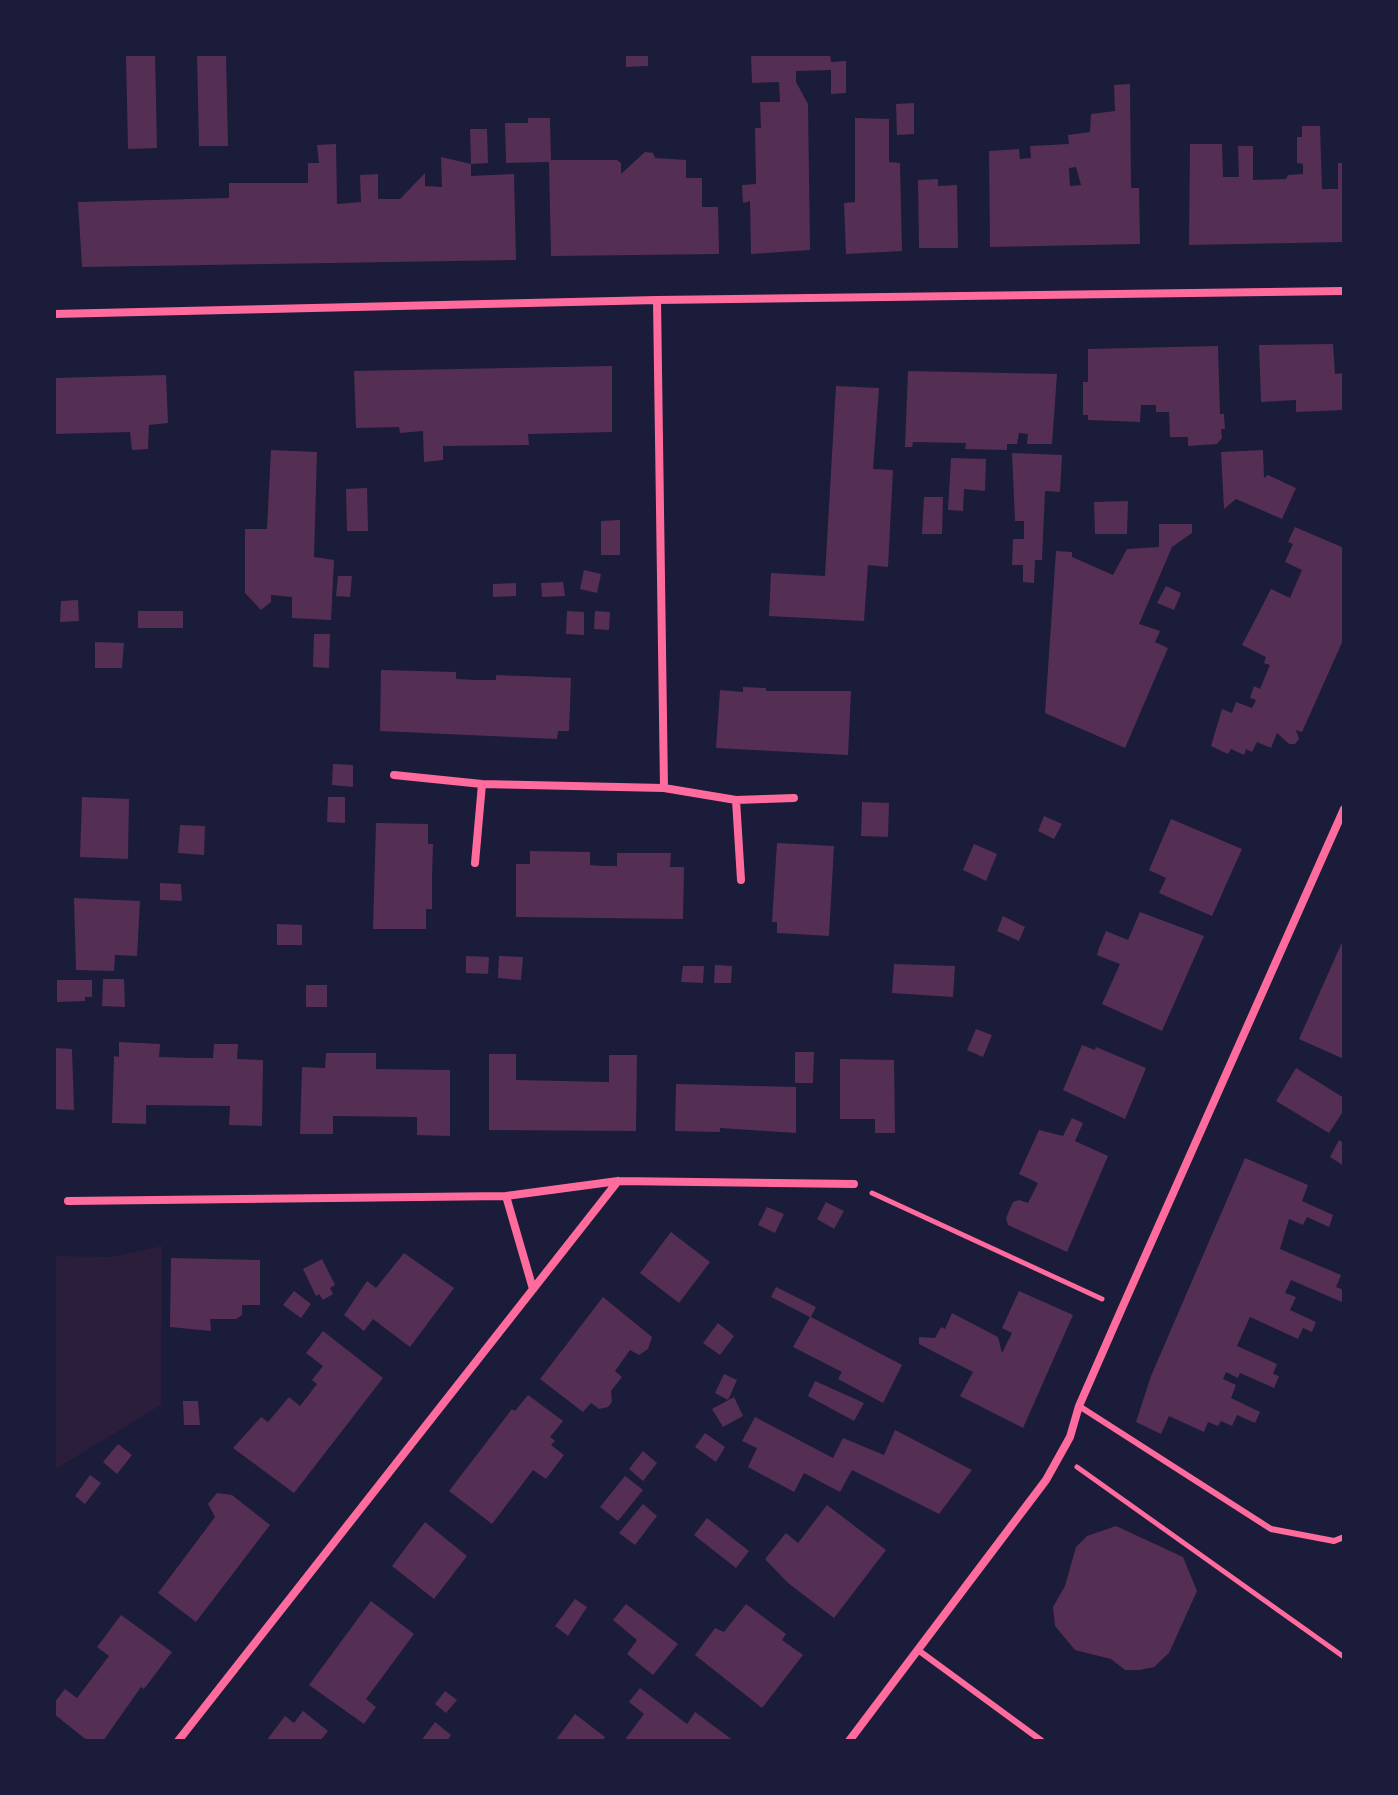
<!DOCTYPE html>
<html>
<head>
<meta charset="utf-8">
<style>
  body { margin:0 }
  #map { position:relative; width:1398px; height:1795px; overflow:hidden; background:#1b1b3a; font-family:"Fira Sans Condensed",sans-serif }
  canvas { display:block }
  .frame { position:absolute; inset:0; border:56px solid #1b1b3a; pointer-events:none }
</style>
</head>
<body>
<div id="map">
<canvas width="1398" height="1795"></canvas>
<div class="frame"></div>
</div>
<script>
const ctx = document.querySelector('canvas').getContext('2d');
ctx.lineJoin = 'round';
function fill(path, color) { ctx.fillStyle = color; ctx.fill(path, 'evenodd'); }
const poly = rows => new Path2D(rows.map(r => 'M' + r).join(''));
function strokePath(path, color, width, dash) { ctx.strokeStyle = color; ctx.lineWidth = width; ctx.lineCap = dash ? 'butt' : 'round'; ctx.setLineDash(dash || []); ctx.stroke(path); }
const green = poly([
  [162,1246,161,1405,54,1470,54,1256,111,1257]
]);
const building = poly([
  [126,54,155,54,157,148,128,149],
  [197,54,226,54,228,146,199,146],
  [626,54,648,54,648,66,626,67],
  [751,54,830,54,831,62,846,61,846,93,831,94,831,70,796,71,796,82,808,104,810,250,751,254,750,201,743,203,742,185,756,184,755,128,761,128,760,102,780,102,779,82,752,83],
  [1130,84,1131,188,1139,188,1140,244,990,247,989,151,1019,149,1020,159,1031,158,1030,146,1069,144,1068,135,1090,132,1091,114,1115,111,1114,85],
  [1076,167,1081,185,1070,186,1069,168],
  [914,103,914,134,897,135,896,104],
  [528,118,550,118,551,160,617,160,621,163,621,174,645,152,653,153,655,158,686,160,686,178,702,178,702,207,718,207,719,254,551,256,549,162,506,163,505,123,528,123],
  [855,118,889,119,889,162,900,163,902,251,846,254,844,203,855,202],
  [1302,126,1320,126,1322,189,1338,189,1338,163,1344,163,1344,242,1189,245,1190,144,1222,144,1223,177,1239,177,1238,146,1253,146,1253,180,1286,179,1288,175,1303,174,1303,164,1297,163,1297,137,1302,137],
  [470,129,487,129,488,163,471,164],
  [336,144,337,204,361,202,360,175,378,174,378,199,400,199,425,173,425,186,442,187,441,157,471,164,471,176,514,174,516,260,82,267,78,202,229,198,229,183,308,183,308,163,319,163,317,145],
  [938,179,938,186,957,185,958,248,919,248,918,180],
  [1333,344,1335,374,1344,373,1344,410,1296,412,1296,400,1261,402,1259,345],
  [1218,346,1220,414,1224,414,1225,429,1221,429,1222,438,1217,444,1188,446,1188,437,1170,437,1169,412,1156,412,1156,405,1141,405,1140,422,1088,420,1088,415,1083,415,1083,382,1088,382,1088,349],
  [612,366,612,432,528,434,529,445,443,446,443,460,424,462,423,431,400,433,399,427,356,428,354,371],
  [908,371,1057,374,1052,444,1027,444,1028,434,1019,433,1017,444,1007,444,1007,450,965,449,966,443,913,442,912,447,905,447],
  [166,375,168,423,149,425,148,449,132,450,130,432,54,434,54,378],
  [836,386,879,388,873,469,893,470,888,567,868,565,864,621,769,616,771,573,825,576],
  [271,450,317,452,314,557,334,560,331,620,292,618,292,597,271,595,271,602,261,610,245,593,245,529,267,529],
  [1263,450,1264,478,1268,475,1296,488,1282,519,1236,499,1224,509,1221,452],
  [1012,453,1062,455,1060,492,1045,491,1042,560,1035,560,1034,583,1023,582,1023,565,1012,565,1013,539,1024,539,1024,521,1015,521],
  [951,458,986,459,985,491,964,489,963,511,948,510],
  [367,488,368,531,347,531,346,489],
  [924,497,943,497,942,534,922,534],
  [1128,501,1127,534,1095,534,1094,502],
  [620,520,620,555,601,555,601,521],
  [1159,524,1192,524,1192,533,1172,547,1139,624,1160,631,1155,642,1168,648,1125,748,1045,713,1056,551,1072,552,1072,557,1113,575,1127,549,1159,547],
  [1295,527,1344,548,1344,638,1302,732,1296,730,1299,739,1295,744,1289,744,1277,733,1271,748,1257,742,1252,752,1246,749,1244,755,1231,749,1228,754,1211,746,1222,709,1232,713,1236,702,1252,708,1256,700,1250,698,1254,686,1260,689,1270,665,1264,663,1266,657,1242,645,1271,589,1290,598,1302,570,1285,562,1293,544,1288,542],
  [584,570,601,574,597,593,580,589],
  [338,576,352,576,350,597,336,596],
  [563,582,565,596,542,597,541,583],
  [516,583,516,596,493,597,493,584],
  [1166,586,1181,593,1174,610,1157,603],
  [78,600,79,621,60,622,61,601],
  [138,611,183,611,183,628,138,628],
  [567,611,584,612,584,635,566,634],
  [595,611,610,612,609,630,594,629],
  [314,634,330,634,329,668,313,667],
  [95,642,124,643,122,668,95,668],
  [381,670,456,672,456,679,477,680,496,680,496,675,571,678,569,731,558,731,557,739,380,731],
  [743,687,766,688,766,691,851,691,848,755,716,748,720,690,743,692],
  [333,764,353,765,353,787,332,785],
  [82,797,129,799,128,859,80,857],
  [328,797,345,797,345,823,327,822],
  [862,802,889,803,888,837,861,836],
  [1044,816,1062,824,1054,839,1038,831],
  [1171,819,1242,849,1212,916,1159,893,1166,878,1149,870],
  [376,823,428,824,428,844,433,844,432,877,432,909,426,909,426,929,373,929],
  [180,825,205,826,204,855,178,853],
  [777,843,834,846,829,936,777,933,777,922,772,922],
  [974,844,997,854,986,881,963,870],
  [530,851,590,852,590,865,603,866,617,866,617,853,671,853,670,867,684,867,683,919,516,917,516,864,530,864],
  [160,883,181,884,182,901,160,900],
  [74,898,140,901,137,956,115,955,114,971,76,970],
  [1140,912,1204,936,1162,1031,1102,1004,1120,964,1097,955,1099,948,1106,931,1128,940],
  [1003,916,1025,927,1019,941,997,931],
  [277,924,302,925,302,945,277,945],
  [1344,938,1344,1059,1299,1039],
  [466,956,489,957,488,974,466,973],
  [499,956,523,957,521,980,498,978],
  [894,964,955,966,953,997,892,993],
  [715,965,732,966,731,983,714,983],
  [683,966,704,966,703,983,681,982],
  [103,979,124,979,125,1007,102,1006],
  [57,980,92,980,92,997,85,997,85,1001,57,1002],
  [306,985,327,985,327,1007,306,1007],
  [976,1029,992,1035,983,1057,967,1050],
  [119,1042,160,1044,159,1057,194,1058,213,1058,214,1044,238,1044,237,1059,263,1060,262,1126,229,1125,230,1106,146,1105,146,1124,112,1123,114,1056,119,1057],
  [1082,1045,1095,1050,1096,1047,1146,1068,1125,1119,1063,1090],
  [55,1048,72,1049,74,1110,54,1109],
  [795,1052,814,1052,813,1083,795,1083],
  [326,1053,376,1053,376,1069,450,1070,450,1136,417,1135,417,1117,333,1116,333,1134,300,1134,302,1067,325,1068],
  [489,1054,516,1054,516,1080,609,1082,609,1055,637,1055,636,1131,489,1130],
  [840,1059,894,1060,895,1133,875,1133,875,1119,840,1119],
  [1296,1068,1344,1098,1344,1110,1329,1133,1276,1101],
  [676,1084,796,1087,796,1133,720,1128,720,1132,675,1131],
  [1072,1118,1083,1123,1075,1141,1108,1156,1067,1252,1008,1225,1006,1218,1013,1202,1019,1200,1028,1203,1038,1183,1019,1174,1039,1130,1063,1136],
  [1339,1140,1344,1143,1344,1166,1330,1157],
  [1245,1158,1308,1185,1302,1201,1333,1215,1329,1227,1307,1217,1303,1225,1289,1219,1280,1249,1341,1275,1336,1287,1344,1290,1344,1303,1291,1280,1285,1293,1296,1297,1290,1310,1316,1322,1312,1332,1303,1328,1298,1339,1250,1317,1237,1346,1277,1364,1273,1374,1279,1376,1274,1388,1240,1373,1238,1378,1226,1372,1223,1379,1236,1385,1231,1398,1260,1412,1255,1423,1237,1415,1232,1426,1221,1421,1218,1426,1208,1422,1204,1432,1169,1416,1161,1434,1136,1422,1151,1376],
  [826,1202,844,1211,834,1229,817,1219],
  [767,1207,784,1214,775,1233,758,1225],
  [671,1232,710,1262,679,1303,640,1273],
  [404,1253,454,1288,410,1347,373,1319,364,1331,344,1315,367,1281,376,1288],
  [171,1258,260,1260,260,1305,242,1305,242,1315,236,1319,210,1319,211,1331,170,1327],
  [322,1259,335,1285,330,1288,333,1294,323,1300,319,1294,316,1296,303,1269],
  [776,1287,816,1307,811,1317,902,1365,883,1403,838,1379,842,1372,793,1347,810,1317,771,1297],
  [294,1291,311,1304,301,1318,283,1305],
  [1019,1291,1073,1315,1023,1428,960,1396,973,1372,919,1344,919,1337,935,1338,941,1327,945,1329,952,1313,998,1337,1002,1353,1012,1333,1002,1328],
  [603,1297,652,1337,648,1349,639,1355,630,1350,615,1371,622,1377,611,1391,612,1402,608,1407,599,1409,591,1403,583,1412,540,1379],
  [718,1323,734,1336,720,1355,703,1343],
  [323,1331,383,1378,294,1493,233,1448,261,1417,268,1422,289,1397,300,1406,317,1384,312,1380,323,1366,306,1353],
  [724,1374,737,1380,728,1400,715,1393],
  [815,1381,864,1403,854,1421,808,1396],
  [528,1395,563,1421,550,1437,555,1441,551,1445,564,1455,546,1479,533,1470,492,1524,449,1491,512,1409,515,1411],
  [734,1397,743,1416,723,1427,712,1409],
  [183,1401,198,1401,200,1425,184,1425],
  [755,1417,833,1458,843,1438,884,1455,895,1430,972,1470,939,1514,852,1470,840,1492,804,1473,794,1492,748,1467,757,1448,742,1441],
  [705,1433,725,1447,716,1462,695,1447],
  [118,1444,132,1455,117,1474,103,1462],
  [643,1451,657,1463,643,1481,629,1469],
  [90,1475,101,1483,85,1504,75,1496],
  [625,1476,643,1490,618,1521,600,1507],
  [217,1493,232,1495,270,1525,196,1622,158,1593,215,1517,208,1504],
  [643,1504,657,1516,635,1545,619,1533],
  [827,1505,886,1550,834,1618,788,1583,765,1559,786,1533,798,1543],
  [707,1518,749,1551,736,1568,694,1535],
  [425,1522,467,1556,434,1599,392,1566],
  [1116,1526,1183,1557,1197,1591,1169,1653,1154,1667,1140,1670,1125,1670,1111,1659,1075,1650,1055,1626,1053,1607,1065,1586,1076,1547,1087,1536],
  [575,1599,587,1607,568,1636,555,1626],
  [371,1601,414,1634,366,1699,376,1707,364,1724,309,1685],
  [626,1604,678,1644,653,1675,627,1654,637,1640,613,1620],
  [746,1604,786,1634,782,1640,803,1655,762,1708,695,1655,715,1628,724,1632],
  [121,1615,172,1652,144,1689,141,1687,103,1741,88,1741,54,1714,54,1703,65,1689,77,1698,109,1656,97,1647],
  [640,1688,687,1724,695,1712,734,1741,624,1741,644,1714,629,1702],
  [445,1691,457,1700,446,1713,435,1704],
  [303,1711,328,1731,320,1741,266,1741,285,1716,294,1723],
  [575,1714,605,1737,602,1741,555,1741],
  [435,1722,451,1735,447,1741,421,1741]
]);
const path = poly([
  [872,1193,1102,1299],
  [1077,1467,1344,1657]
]);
const service = poly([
  [1079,1406,1271,1529,1334,1541,1344,1537],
  [918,1650,1042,1741]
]);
const minor = poly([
  [54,314,657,300,1344,291],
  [394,775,482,784,664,788,657,300],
  [664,788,736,800,794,798],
  [736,800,741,880],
  [475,863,482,784],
  [506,1196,533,1289],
  [68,1201,506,1196,618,1181,854,1184],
  [178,1741,618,1181],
  [849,1741,1046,1480,1070,1437,1079,1406,1122,1308,1344,809]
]);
fill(green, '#2a1e3b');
fill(building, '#542f53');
strokePath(path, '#ff6b9d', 5);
strokePath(service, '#ff6b9d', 6);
strokePath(minor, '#ff6b9d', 8);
</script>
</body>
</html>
